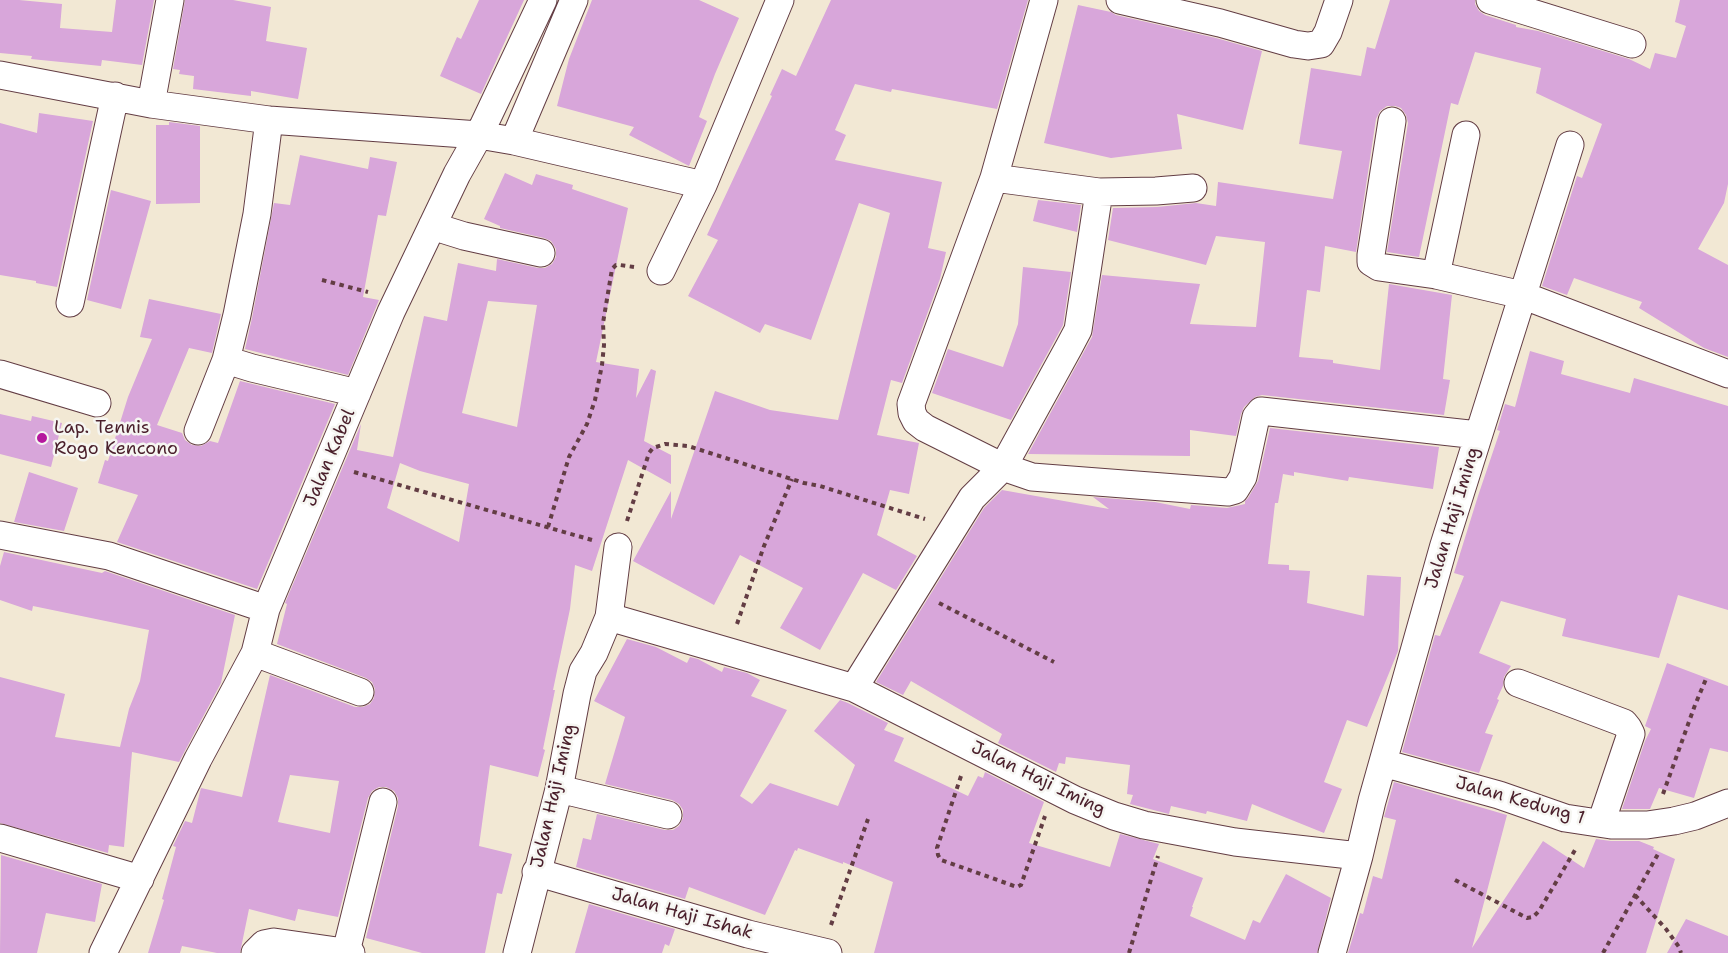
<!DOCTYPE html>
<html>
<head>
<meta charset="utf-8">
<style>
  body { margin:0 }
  canvas { display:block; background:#f2e8d4 }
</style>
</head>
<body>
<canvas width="1728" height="953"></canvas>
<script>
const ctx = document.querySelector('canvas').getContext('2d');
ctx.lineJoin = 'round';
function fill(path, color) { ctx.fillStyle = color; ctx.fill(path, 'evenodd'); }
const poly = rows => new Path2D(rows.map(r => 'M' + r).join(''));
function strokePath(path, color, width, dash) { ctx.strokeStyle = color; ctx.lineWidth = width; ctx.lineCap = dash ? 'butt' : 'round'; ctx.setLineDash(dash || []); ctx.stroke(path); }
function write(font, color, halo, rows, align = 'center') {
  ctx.font = font + ' "Shantell Sans",sans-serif'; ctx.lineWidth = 5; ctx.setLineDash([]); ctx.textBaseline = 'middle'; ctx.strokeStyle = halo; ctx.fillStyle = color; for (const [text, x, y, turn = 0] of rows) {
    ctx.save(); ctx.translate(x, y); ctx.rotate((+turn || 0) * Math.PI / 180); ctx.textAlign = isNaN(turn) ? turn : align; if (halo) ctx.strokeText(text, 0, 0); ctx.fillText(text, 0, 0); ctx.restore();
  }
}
const building = poly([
  [0,0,19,0,62,4,60,28,112,32,116,0,154,0,142,65,102,60,101,66,31,59,32,56,0,53],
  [185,0,233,0,271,7,266,41,307,48,298,99,251,91,251,96,193,89,194,76,179,74,180,70,173,69],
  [479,0,524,0,481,94,440,76,457,37,461,39],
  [592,0,699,0,739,18,715,74,699,117,707,121,689,166,629,135,634,127,557,106,569,59],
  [831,0,1028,0,997,109,892,89,891,92,855,84,835,130,846,135,835,160,942,182,928,248,946,252,940,279,902,383,891,380,877,435,919,443,909,494,890,490,877,535,917,556,896,590,863,573,820,650,780,628,803,588,740,555,714,605,633,561,671,491,671,519,715,391,770,410,838,420,890,213,859,203,811,340,765,324,760,333,688,296,718,240,707,235,772,96,770,95,782,69,796,76],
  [1390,0,1475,0,1475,4,1479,11,1485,15,1516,25,1516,27,1538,31,1629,59,1650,69,1655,53,1676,58,1686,26,1675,22,1680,0,1728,0,1728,184,1724,203,1698,249,1728,265,1728,357,1704,348,1639,308,1642,302,1574,278,1567,295,1542,286,1577,176,1582,178,1602,124,1536,93,1541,68,1475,52,1458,105,1451,103,1419,257,1387,252,1408,123,1406,115,1401,108,1395,106,1387,106,1380,111,1376,119,1356,252,1325,246,1320,292,1307,290,1299,357,1333,360,1333,363,1380,370,1389,284,1452,295,1443,379,1450,380,1444,415,1262,395,1255,397,1244,407,1241,414,1236,436,1190,430,1190,456,1028,454,1092,337,1102,275,1200,284,1190,324,1256,327,1265,242,1216,236,1206,265,1108,240,1113,208,1157,207,1196,203,1216,206,1218,182,1333,199,1342,151,1299,144,1311,68,1361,76,1367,47,1375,49],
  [1078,5,1111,12,1116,15,1216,38,1262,51,1243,130,1177,114,1182,149,1111,158,1044,143],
  [39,113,93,121,57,287,36,283,36,281,0,275,0,123,37,133],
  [169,122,200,126,200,203,156,204,156,125,169,125],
  [300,155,368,169,370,157,397,162,386,216,378,215,363,297,379,300,348,375,245,349,252,318,274,203,290,205],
  [505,173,532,185,536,174,573,185,572,189,628,208,596,362,639,369,636,398,651,369,656,371,644,441,671,455,671,484,628,460,592,571,575,565,570,609,553,690,555,690,543,749,545,750,538,777,490,765,479,846,512,854,502,894,497,893,485,953,422,953,366,938,398,806,398,798,394,791,386,787,379,787,372,791,368,798,338,917,298,909,295,921,249,909,240,953,217,953,182,946,180,953,148,953,164,900,162,899,176,847,173,846,185,821,192,823,201,788,242,797,270,675,355,707,363,707,370,704,374,698,375,689,372,682,366,678,277,644,287,604,285,603,361,424,357,450,393,457,424,316,447,321,458,263,496,271,497,259,538,268,545,268,552,264,556,257,556,249,551,241,544,238,500,228,500,226,484,219],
  [488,301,537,305,517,427,462,413],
  [400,463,420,471,469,484,459,542,387,508],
  [290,775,339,781,330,833,278,822],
  [111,190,151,201,121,309,87,300],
  [1038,200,1081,205,1077,232,1033,221],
  [1023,267,1071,272,1063,325,1011,420,932,393,948,349,1003,367,1018,324],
  [149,299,221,314,212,353,189,348,157,425,182,433,185,440,192,445,201,446,210,441,218,443,240,381,335,404,257,589,117,542,138,495,98,483,105,460,108,461,128,397,152,339,140,337],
  [1530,351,1564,361,1561,374,1630,393,1634,378,1728,406,1728,610,1678,595,1659,658,1562,636,1566,619,1501,601,1479,653,1511,666,1504,677,1503,686,1497,699,1499,700,1485,733,1493,735,1479,773,1402,752,1435,635,1440,636,1464,576,1454,573,1478,496,1500,431,1497,430,1505,404,1515,407],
  [0,414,31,421,32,416,62,423,51,467,0,454],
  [1270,428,1439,447,1433,489,1349,477,1348,481,1294,472,1294,476,1283,474,1278,503,1275,503,1268,564,1289,565,1289,570,1310,571,1307,603,1364,616,1367,575,1401,577,1398,651,1367,727,1347,720,1324,782,1342,789,1324,833,1252,804,1247,821,1207,811,1206,814,1171,806,1169,814,1130,804,1133,795,1127,794,1130,765,1066,757,1065,764,1059,763,1056,772,998,743,1002,734,911,681,903,695,876,682,984,508,1002,490,1109,509,1093,497,1155,502,1190,509,1191,505,1227,508,1245,504,1245,501,1248,498,1258,481],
  [29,472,78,488,64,531,14,522],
  [4,552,102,573,105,571,235,615,221,683,179,762,132,752,124,847,109,845,108,853,0,823,0,677,65,694,55,737,120,747,129,709,140,681,149,630,33,606,32,611,0,600,0,566],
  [627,639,656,647,687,663,690,657,698,659,722,672,724,667,747,673,760,680,751,696,787,710,740,796,752,804,770,783,838,806,855,765,814,731,840,700,848,703,888,723,884,730,904,738,894,761,968,796,978,776,983,778,985,772,1044,802,1029,843,1110,867,1120,834,1159,844,1153,859,1203,878,1192,907,1193,907,1190,916,1245,940,1253,920,1260,923,1286,874,1331,898,1317,953,874,953,893,882,843,862,843,864,798,848,797,851,795,850,765,915,689,887,685,899,576,867,583,838,591,840,597,814,665,830,673,830,679,826,683,818,683,810,679,804,672,800,605,784,625,717,594,701],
  [1667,663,1728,686,1728,752,1710,748,1694,798,1659,788,1650,809,1622,809,1645,741,1651,729,1645,726],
  [1394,782,1507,815,1472,948,1543,841,1584,868,1596,839,1611,841,1639,841,1654,847,1653,849,1675,859,1646,953,1348,953,1360,913,1363,914,1373,876,1382,879,1396,820,1384,817],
  [1,855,102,884,95,922,46,913,37,953,0,953],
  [589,904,675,929,669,946,665,944,662,953,575,953],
  [1686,919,1728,936,1728,953,1667,953]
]);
const path = poly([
  [322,280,368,292],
  [354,472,592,540],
  [627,521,649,453,653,448,665,444,688,446,804,483,820,486,925,519],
  [548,527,569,457,587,424,595,400,602,365,604,345,603,323,612,269,616,265,620,265,634,267],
  [939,603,1054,662],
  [737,624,764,546,792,479],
  [961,776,937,848,938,855,941,860,1017,887,1021,885,1045,816],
  [1663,794,1695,705,1706,679],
  [1455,880,1527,918,1533,917,1539,911,1575,850],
  [1635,895,1666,929,1679,947,1681,953],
  [831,925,868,819],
  [1129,953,1158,856],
  [1603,953,1658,854]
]);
const minor = poly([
  [1044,0,994,178,911,404,912,413,916,421,925,428,1003,467,1032,477,1228,492,1235,490,1243,477,1256,417,1261,411,1478,435],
  [1120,0,1220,23,1294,44,1308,46,1321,44,1328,32,1339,0],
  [1490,0,1632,44],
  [0,75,151,104,269,120,479,135,514,141,703,185,780,0],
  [151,104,170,0],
  [1392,121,1371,255,1371,262,1379,267,1436,275,1522,295,1728,374],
  [514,141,574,0],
  [994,178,1099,192,1156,191,1193,188],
  [432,226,464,236,541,253],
  [661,271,703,185],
  [1436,275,1466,135],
  [70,303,115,96],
  [226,360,252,368,357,393],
  [0,374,97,403],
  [198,431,226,360,237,315,257,214,269,120],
  [0,535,109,556,266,609],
  [609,617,618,547],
  [255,653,360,692],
  [1518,683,1624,723,1628,728,1631,734,1601,823],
  [854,688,972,498,1003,467,1069,347,1078,330,1099,192],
  [1383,763,1499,795,1565,818,1611,825,1647,825,1674,821,1695,816,1728,803],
  [559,789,668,815],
  [0,838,140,879],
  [536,872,748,934,828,953],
  [346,952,383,802],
  [103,953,198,759,255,653,266,609,391,312,457,174,479,135,543,0],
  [255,953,264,944,274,942,351,953],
  [517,953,559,789,577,694,583,671,594,653,609,617,854,688,1075,800,1114,816,1144,825,1235,842,1359,856],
  [1332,953,1359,856,1372,801,1444,545,1570,145]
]);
const markers = [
  [42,438,6,"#b5179e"]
];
const poiNames = [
  ["Lap. Tennis",54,428],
  ["Rogo Kencono",54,449]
];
const streetNames = [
  ["Jalan Kabel",330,458,-67],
  ["Jalan Haji Iming",1453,518,-73],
  ["Jalan Haji Iming",1038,779,26],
  ["Jalan Haji Iming",554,796,-77],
  ["Jalan Kedung 1",1520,801,16],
  ["Jalan Haji Ishak",682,914,16]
];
fill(building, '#d8a6da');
strokePath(minor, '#633d44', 29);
strokePath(path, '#633d44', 4, [4.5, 4.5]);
strokePath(minor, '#fff', 27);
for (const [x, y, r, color] of markers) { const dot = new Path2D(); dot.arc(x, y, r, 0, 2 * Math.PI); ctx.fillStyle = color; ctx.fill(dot); strokePath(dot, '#f6f6f2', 2); }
write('18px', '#4a1f2b', '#f6f6f2', poiNames, 'left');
write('18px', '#4a1f2b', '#f6f6f2', streetNames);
</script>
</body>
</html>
